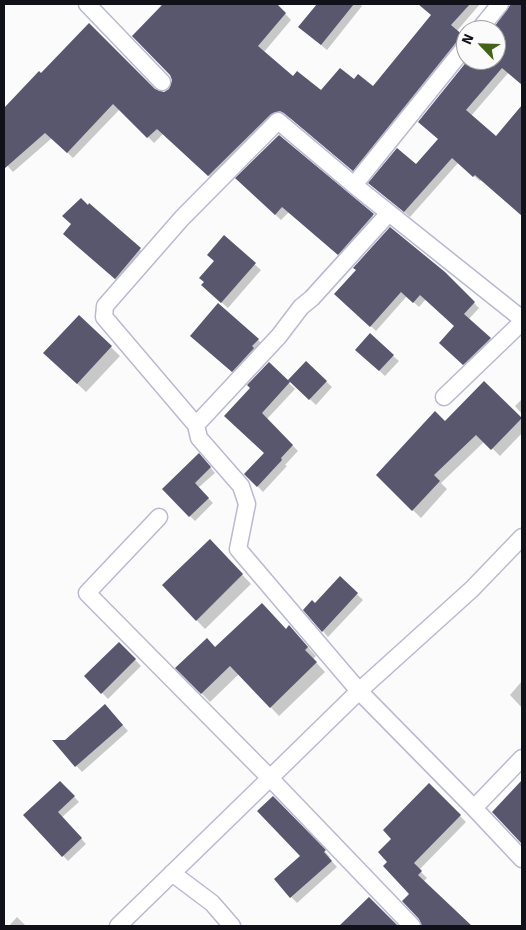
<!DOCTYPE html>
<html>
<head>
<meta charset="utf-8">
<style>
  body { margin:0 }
  #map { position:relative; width:526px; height:930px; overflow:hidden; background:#fbfbfb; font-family:Signika,sans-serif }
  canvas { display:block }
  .frame { position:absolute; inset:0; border:5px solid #11111a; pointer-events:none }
  .north { position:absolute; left:456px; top:20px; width:50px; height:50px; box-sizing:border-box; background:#fbfbfb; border:1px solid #9d9da1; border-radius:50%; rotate:294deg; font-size:14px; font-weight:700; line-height:20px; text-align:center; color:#11111a }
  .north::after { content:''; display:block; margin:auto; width:18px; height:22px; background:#456318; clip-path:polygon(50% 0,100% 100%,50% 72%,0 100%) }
</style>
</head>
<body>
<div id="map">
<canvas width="526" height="930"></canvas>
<div class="frame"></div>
<div class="north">N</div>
</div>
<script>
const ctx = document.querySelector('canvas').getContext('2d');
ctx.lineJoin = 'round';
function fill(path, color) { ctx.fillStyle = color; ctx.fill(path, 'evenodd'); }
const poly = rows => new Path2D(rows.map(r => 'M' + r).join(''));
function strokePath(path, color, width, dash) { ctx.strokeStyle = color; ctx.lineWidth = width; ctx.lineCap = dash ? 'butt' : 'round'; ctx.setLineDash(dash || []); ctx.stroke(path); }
const shadow = poly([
  [159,4,276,4,291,20,264,52,293,78,322,92,354,80,373,88,432,15,419,4,480,4,456,32,466,40,359,176,292,119,286,116,277,119,214,181,163,134,154,143,120,109,73,158,52,138,13,172,4,162,4,105,6,107,41,74,154,90,164,93,169,90,173,80,162,7],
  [319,4,360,4,362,6,327,50,300,27],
  [511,4,522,4,522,84,509,72,471,116,496,138,522,107,522,215,481,180,480,181,458,163,410,217,370,183,416,166,439,139,469,60,496,60,496,30,493,30,511,6],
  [279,136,379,221,344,260,289,212,281,220,243,184],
  [90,205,148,257,123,286,72,242],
  [224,237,261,270,228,308,208,291,215,262],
  [444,273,479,308,468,320,495,344,469,369,446,348,456,327,426,299,419,307,407,296,376,331,336,294],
  [79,316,120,356,86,392,45,353],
  [258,340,264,345,238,377,198,342],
  [363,355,393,356,399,361,385,376],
  [306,362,332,387,316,405,290,380],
  [269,364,295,389,267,419,298,451,285,465,287,466,263,492,246,474,265,454,251,388],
  [484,383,522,421,522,433,500,456,485,441,441,483,447,489,421,518,377,475,446,422],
  [522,399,522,414,515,406],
  [204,460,215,473,198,488,213,503,195,521,163,489],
  [218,549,251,584,205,629,163,585],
  [340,578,363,600,328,637,323,631,315,605],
  [290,627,316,656,313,659,325,672,279,716,239,674,210,702,177,668,215,648,286,630],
  [119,643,141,666,108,699,86,676],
  [522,681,522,708,510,695],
  [111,712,128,731,82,772,59,747],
  [60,782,79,802,62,817,86,844,68,861,25,815],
  [520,784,522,786,522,844,494,812],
  [429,785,466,822,419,870,427,878,423,882,469,926,423,926,411,894,389,862,393,839],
  [273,797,330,857,329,858,337,867,297,903,275,880,302,856],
  [369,899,396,926,341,926],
  [17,917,26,926,9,926]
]);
const building = poly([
  [163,4,277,4,286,13,258,46,293,76,297,71,321,90,340,68,354,79,358,74,373,86,431,15,418,4,470,4,451,25,464,36,458,40,353,171,284,113,280,111,271,114,208,176,157,129,147,138,113,104,67,153,45,133,4,169,4,108,39,71,41,73,89,23,155,89,164,92,169,89,172,80,170,75,132,36],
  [317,4,354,4,321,45,298,27],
  [511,4,522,4,522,85,502,68,466,110,496,136,522,105,522,216,475,175,473,177,452,158,404,212,368,183,397,148,416,164,438,139,418,122,468,60,496,60,496,30,492,30],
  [279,135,374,214,338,255,282,207,275,215,235,178],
  [81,198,88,205,89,203,141,248,115,279,63,234,71,224,62,216],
  [390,227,445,272,475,302,464,314,491,338,463,365,439,343,454,326,420,295,413,303,401,292,370,327,334,294,356,270,353,268],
  [224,235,256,263,221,303,201,285,204,282,199,278,214,261,207,255],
  [218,303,259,339,252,346,254,348,232,372,190,336],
  [79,315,112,346,77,384,43,353],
  [370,333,394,355,379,371,355,350],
  [306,361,327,381,309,400,288,380],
  [269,362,290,382,262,413,293,445,281,458,282,460,257,487,244,474,264,453,224,416,250,388,247,385],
  [484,381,522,418,491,450,476,435,434,475,440,481,412,511,376,475,435,411,445,421],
  [199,453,211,467,195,483,209,498,189,517,162,489],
  [210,539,243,574,196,621,162,585],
  [340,576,358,593,322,632,303,610,312,600,315,603],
  [262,603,286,629,289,625,308,647,305,650,317,662,270,708,230,666,201,694,175,668,207,638,215,647],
  [119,642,136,659,101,694,84,676],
  [105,704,123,725,75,767,52,740,65,740],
  [522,780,522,844,492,812],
  [60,781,75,796,58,812,82,838,62,857,23,815],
  [429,783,461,815,414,863,422,871,418,875,472,926,422,926,419,919,402,901,409,894,383,866,387,862,378,852,391,839,383,830],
  [273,796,326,850,324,852,332,861,290,898,274,879,300,856,257,811],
  [369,897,398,926,339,926]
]);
const minor = poly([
  [87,4,162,82],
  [479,30,500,4],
  [354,185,466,46],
  [389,213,312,298,301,307,279,336,196,425,199,438,241,486,247,504,238,549,359,691,474,808,522,859],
  [444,397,522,322],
  [196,425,104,317,105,306,182,218,278,121,354,185,522,319],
  [474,808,522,758],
  [172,873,212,903,232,926],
  [118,926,270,778,87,593,159,517],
  [412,926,270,778,359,691,472,589,522,537]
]);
fill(shadow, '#0003');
fill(building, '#58576e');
strokePath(minor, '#bab9d2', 19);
strokePath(minor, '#fff', 16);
</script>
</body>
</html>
